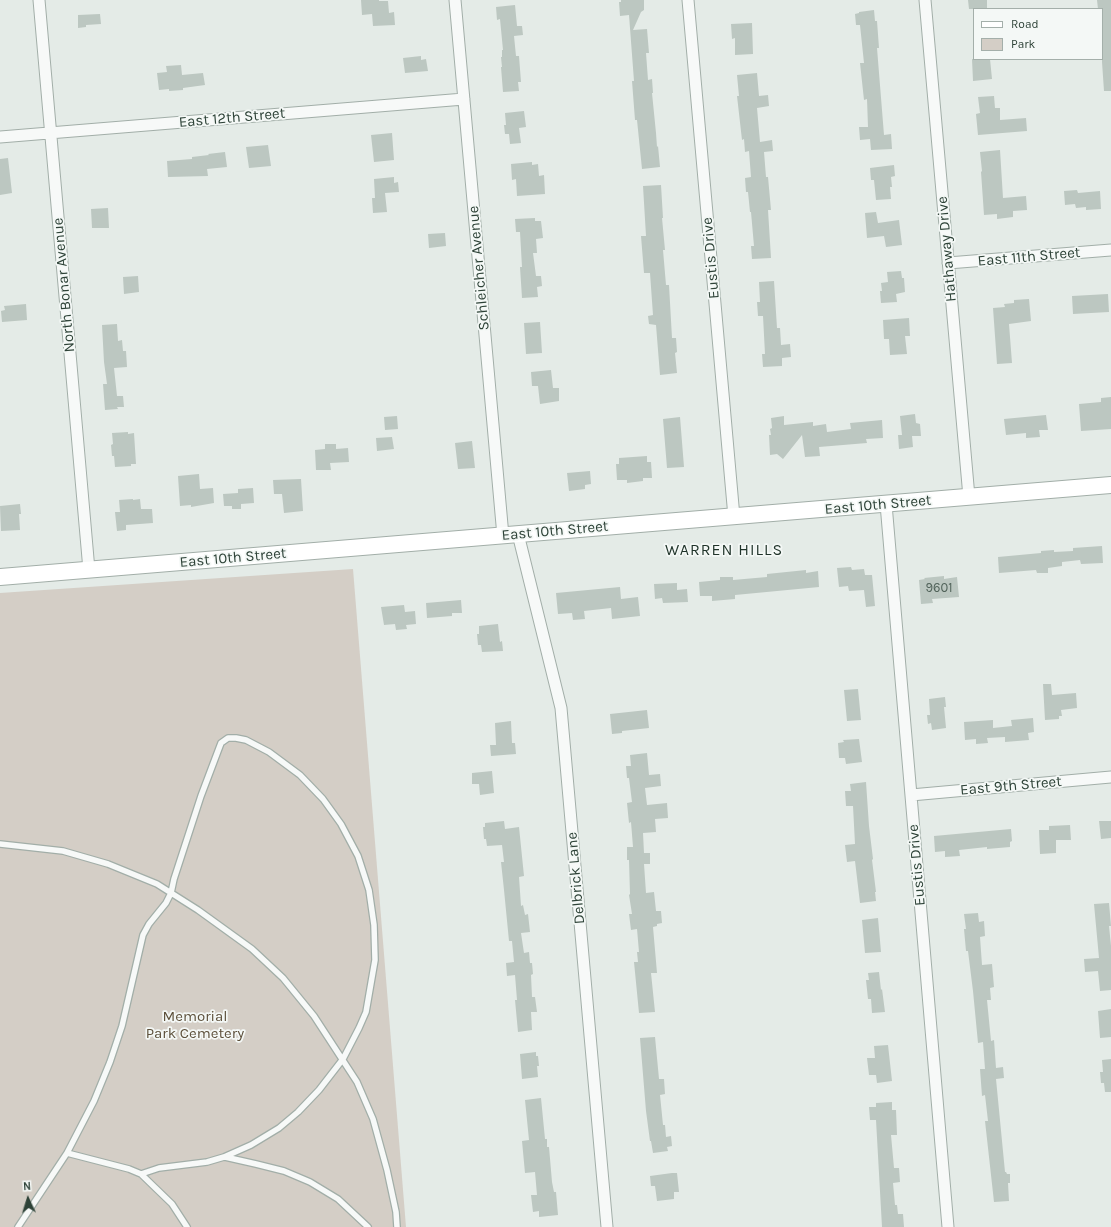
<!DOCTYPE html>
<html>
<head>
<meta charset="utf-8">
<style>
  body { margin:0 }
  #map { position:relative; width:1111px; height:1227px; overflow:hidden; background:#e4ebe7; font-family:Karla,sans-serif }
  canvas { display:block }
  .legend { position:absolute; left:973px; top:8px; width:130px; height:52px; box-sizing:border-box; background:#f4f8f6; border:1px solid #a4afaa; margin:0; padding:5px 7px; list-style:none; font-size:12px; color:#2d4237 }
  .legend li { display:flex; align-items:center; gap:8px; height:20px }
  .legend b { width:20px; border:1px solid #a4afaa }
  .north { position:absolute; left:8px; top:1179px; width:40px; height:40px; -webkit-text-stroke:3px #f4f8f6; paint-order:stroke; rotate:356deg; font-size:11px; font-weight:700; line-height:16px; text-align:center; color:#2d4237 }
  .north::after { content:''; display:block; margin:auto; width:14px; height:18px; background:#2d4237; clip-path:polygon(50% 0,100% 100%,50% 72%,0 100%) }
</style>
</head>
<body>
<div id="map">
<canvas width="1111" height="1227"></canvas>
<ul class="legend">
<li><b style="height:5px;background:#fff"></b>Road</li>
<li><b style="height:11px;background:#d4cec6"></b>Park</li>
</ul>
<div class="north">N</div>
</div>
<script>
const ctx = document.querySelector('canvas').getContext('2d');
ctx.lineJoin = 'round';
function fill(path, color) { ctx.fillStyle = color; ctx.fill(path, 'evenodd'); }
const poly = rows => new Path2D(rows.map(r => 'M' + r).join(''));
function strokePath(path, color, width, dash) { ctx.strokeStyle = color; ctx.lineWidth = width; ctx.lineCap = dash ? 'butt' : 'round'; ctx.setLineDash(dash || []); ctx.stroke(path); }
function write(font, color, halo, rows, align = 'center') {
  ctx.font = font + ' Karla,sans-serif'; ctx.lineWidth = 3.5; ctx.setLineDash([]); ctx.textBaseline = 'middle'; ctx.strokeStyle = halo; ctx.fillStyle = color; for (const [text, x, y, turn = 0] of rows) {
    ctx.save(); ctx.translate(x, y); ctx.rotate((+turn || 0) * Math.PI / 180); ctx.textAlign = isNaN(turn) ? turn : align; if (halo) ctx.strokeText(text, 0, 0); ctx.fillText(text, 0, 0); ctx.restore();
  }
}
const green = poly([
  [353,569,406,1227,0,1227,0,593]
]);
const building = poly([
  [361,0,379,0,379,1,388,1,389,13,394,12,395,25,373,26,372,14,362,15],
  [621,0,644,0,644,10,641,12,633,30,647,29,649,53,646,53,648,80,652,79,653,93,652,93,656,133,657,147,658,146,660,167,642,169,637,120,635,120,632,81,634,81,629,15,620,16,619,2,621,2],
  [968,0,987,0,987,9,969,9],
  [1097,0,1111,0,1111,91,1104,91,1102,62,1102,9,1098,9],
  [515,5,517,26,522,26,523,35,514,36,516,56,519,56,521,82,518,82,519,91,503,92,501,67,502,67,501,57,502,57,502,50,503,50,500,19,497,20,496,7],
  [874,10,875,21,877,21,879,48,877,48,884,135,891,134,892,149,871,150,870,139,860,140,859,127,868,127,867,99,864,100,860,63,864,63,860,25,856,25,855,14,859,13,859,12],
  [100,14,101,24,86,25,86,27,78,28,78,15],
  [752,23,753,54,735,55,735,38,732,39,731,24],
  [421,56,421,60,426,59,428,71,405,73,403,58],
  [972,59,990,59,992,79,973,81],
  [181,65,182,75,203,73,205,85,183,88,183,90,169,91,169,89,159,90,157,73,167,72,166,66],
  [757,73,759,96,768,95,769,106,757,108,760,142,772,140,773,151,764,152,766,177,768,177,771,210,768,210,771,258,752,259,751,246,754,246,751,212,750,212,748,192,746,192,745,178,751,177,749,151,745,152,744,139,742,140,737,96,739,96,737,75],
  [994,96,995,108,1000,108,1000,120,1026,118,1027,131,978,135,976,114,980,113,978,97],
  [524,111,526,127,519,128,521,143,510,144,509,134,505,134,504,125,506,125,505,113],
  [392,133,394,160,374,162,371,135],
  [268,145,271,166,249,168,246,147],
  [1000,150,1003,198,1026,196,1027,210,1013,211,1013,217,997,219,997,214,984,215,981,172,982,171,980,152],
  [225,152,227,167,207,169,208,176,168,177,167,161,192,159,192,157,209,155,208,154],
  [8,158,12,193,0,195,0,159],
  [532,162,532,165,538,164,539,176,544,175,545,194,517,196,516,179,512,180,511,164],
  [894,165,895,176,891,177,892,187,890,187,891,199,876,200,874,180,871,180,870,168],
  [394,177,394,183,398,182,399,192,385,193,387,212,373,213,372,198,375,198,374,179],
  [661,185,663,218,662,218,665,250,663,250,666,285,669,285,672,338,676,338,677,352,675,353,677,373,660,375,656,325,649,324,648,316,653,315,650,273,644,273,641,236,646,236,643,186],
  [1077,190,1078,193,1100,191,1101,209,1086,210,1086,207,1076,208,1075,204,1065,205,1064,191],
  [108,208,109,228,92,228,91,209],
  [876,212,878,223,899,220,902,245,886,247,884,236,867,238,865,213],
  [535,218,535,221,541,221,543,238,536,239,537,253,533,253,536,276,541,276,542,286,537,287,538,297,522,298,520,267,522,267,520,232,516,232,515,219],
  [445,233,446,246,429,248,428,234],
  [901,271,902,278,904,278,905,292,896,294,897,302,881,303,880,291,882,291,881,283,888,282,887,272],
  [138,276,139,292,124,294,123,277],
  [774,281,777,328,780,328,781,345,790,344,791,357,782,358,782,366,763,367,762,354,765,354,763,316,758,316,757,302,760,302,759,282],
  [1108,294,1109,312,1073,314,1072,296],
  [1029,299,1031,321,1009,324,1012,363,997,364,993,308,1005,307,1004,304,1014,303,1014,300],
  [26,304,27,320,2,322,1,311,5,310,4,306],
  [909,318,910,336,905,336,907,354,890,355,889,339,884,339,883,320],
  [540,322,542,353,526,354,524,323],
  [117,324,118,341,122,340,123,351,126,351,127,367,114,368,117,396,123,396,124,407,117,407,118,409,105,410,103,384,107,384,104,362,102,325],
  [551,370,553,388,559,388,559,401,540,404,538,386,532,386,531,372],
  [1111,397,1111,429,1081,431,1079,404,1101,402,1101,398],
  [915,414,916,423,920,424,921,436,912,436,913,447,899,449,898,435,902,435,900,416],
  [1046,415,1048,430,1039,430,1040,437,1026,438,1026,433,1006,435,1004,419],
  [397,416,398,429,385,430,384,417],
  [784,416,784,425,813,422,813,426,826,424,827,432,851,429,850,423,882,420,883,438,866,439,867,443,819,447,820,456,805,457,802,435,783,459,777,454,770,455,769,435,771,435,770,429,772,428,771,418],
  [680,417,684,467,667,468,663,419],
  [128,432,128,434,134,433,136,464,131,464,131,466,115,467,114,456,112,456,111,445,113,444,112,433],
  [392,437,394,449,377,451,376,438],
  [472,441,475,468,458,469,455,443],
  [325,444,336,444,336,449,348,448,349,462,330,463,331,470,316,470,315,450,325,449],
  [647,456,647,462,651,462,652,478,643,478,643,481,627,483,627,480,617,480,616,464,619,464,619,458],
  [590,471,591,484,585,485,585,489,569,491,567,473],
  [199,474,200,489,213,488,214,503,191,507,191,505,180,506,178,476],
  [301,479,303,511,284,513,282,494,274,494,273,480],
  [253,488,254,503,241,504,241,509,232,509,232,506,224,506,223,494,238,493,238,489],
  [133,499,133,500,140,499,141,509,152,509,153,523,126,525,126,530,117,531,115,512,120,512,119,500],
  [20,504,21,514,19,514,20,530,1,531,0,506],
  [1102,546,1103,563,1081,564,1080,560,1062,562,1062,566,1048,568,1048,573,1037,573,1036,570,999,573,998,557,1041,553,1041,551,1054,550,1054,552,1073,551,1073,548],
  [851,567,852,570,864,569,865,575,872,575,875,606,866,607,864,590,849,591,848,586,839,587,837,568],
  [806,570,806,573,818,571,819,587,735,595,735,599,712,601,712,596,700,596,699,582,720,580,720,577,733,577,733,580,767,577,767,574],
  [944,576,944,579,957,577,959,597,932,599,933,603,921,604,919,580,925,579,924,578],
  [677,583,677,590,687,589,688,602,663,603,662,598,655,599,654,584],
  [620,587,621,599,638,597,640,616,612,619,611,608,584,611,585,619,573,620,572,613,558,614,556,593],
  [461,600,462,613,452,613,452,616,427,618,426,603],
  [404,605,405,612,415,611,416,624,406,625,407,629,396,630,395,624,384,625,381,607],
  [498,624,500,642,502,641,503,651,482,652,481,645,478,645,477,634,479,634,479,626],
  [1043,684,1051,684,1052,695,1076,693,1077,708,1061,710,1062,716,1059,716,1059,719,1045,720],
  [858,689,861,720,847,721,844,690],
  [945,697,946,707,944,707,946,728,932,730,931,723,928,724,927,715,930,715,929,699],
  [647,710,649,728,622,731,622,733,612,734,610,714],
  [1033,718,1034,732,1028,733,1029,740,1005,742,1005,737,987,738,988,743,976,744,976,739,965,740,964,722,993,720,993,728,1012,726,1011,720],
  [511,721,512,743,515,743,516,754,491,756,490,745,496,745,495,723],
  [859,739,862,762,846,764,845,758,839,758,838,743,844,742,843,740],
  [647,753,649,775,660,774,661,786,645,788,647,805,667,803,668,818,655,819,656,832,643,833,644,853,650,853,650,864,644,864,646,893,654,892,656,911,661,911,662,923,657,924,657,926,653,927,657,973,651,973,655,1012,639,1013,634,962,638,962,637,952,639,952,637,929,631,930,629,914,632,914,629,895,630,894,629,860,627,860,627,847,633,847,631,822,629,823,627,803,632,802,629,778,627,778,626,766,631,766,630,755],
  [492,771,494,793,480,795,479,784,472,784,472,773],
  [866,782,869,826,873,859,872,860,876,892,875,892,876,901,860,903,855,861,847,862,845,845,855,844,853,806,846,806,845,791,851,791,850,784],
  [504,821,505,829,519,827,524,876,519,877,521,906,523,905,525,915,528,914,530,932,521,933,524,953,529,952,530,963,532,963,533,974,531,975,532,997,535,997,537,1012,531,1012,532,1030,518,1032,515,1000,517,1000,515,975,507,976,506,963,514,962,512,941,509,941,504,890,501,862,504,862,502,845,487,846,486,839,484,839,483,827,485,827,485,823],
  [1099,821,1111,821,1111,838,1101,839],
  [1070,825,1071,840,1056,840,1056,853,1040,854,1039,830,1049,830,1049,826],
  [1011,829,1012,841,1010,842,1010,847,987,849,987,847,959,850,960,856,945,857,945,851,935,852,934,836],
  [1109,903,1111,926,1109,926,1111,946,1111,990,1100,991,1098,971,1085,972,1084,959,1099,958,1094,904],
  [978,913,979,922,984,921,985,936,980,937,982,965,992,964,994,987,990,988,991,1000,987,1000,991,1041,994,1040,996,1068,1003,1067,1004,1078,996,1079,1005,1172,1006,1172,1007,1174,1010,1174,1010,1183,1008,1183,1009,1201,994,1202,985,1121,988,1121,985,1095,982,1096,980,1069,985,1069,983,1042,978,1043,973,991,968,951,966,951,964,929,966,929,964,914],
  [878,918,881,952,865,953,862,920],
  [879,972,881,990,882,989,885,1012,872,1013,871,999,868,999,866,980,869,980,868,973],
  [1111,1009,1111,1037,1100,1038,1098,1011],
  [655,1037,659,1079,664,1079,665,1094,660,1095,663,1125,665,1125,666,1137,671,1136,672,1146,667,1147,668,1151,653,1153,651,1141,650,1141,646,1111,640,1038],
  [888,1045,892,1081,877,1083,876,1075,869,1075,867,1058,875,1058,874,1046],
  [536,1052,536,1056,538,1056,539,1066,537,1066,538,1077,522,1079,520,1054],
  [1111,1059,1111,1092,1105,1092,1104,1083,1101,1083,1100,1072,1103,1072,1102,1060],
  [541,1098,545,1139,547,1139,547,1147,549,1147,552,1182,554,1192,556,1192,558,1215,539,1217,539,1211,533,1212,531,1195,537,1195,535,1172,525,1173,522,1141,529,1140,525,1100],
  [892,1102,892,1110,896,1110,897,1135,891,1135,894,1168,899,1168,900,1182,893,1183,895,1205,897,1205,898,1214,903,1214,904,1227,882,1227,876,1120,870,1120,869,1107,876,1107,876,1103],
  [672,1173,677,1173,679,1192,674,1192,674,1199,657,1201,655,1186,651,1186,650,1176]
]);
const service = poly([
  [0,844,63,851,108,864,157,884,198,910,252,949,283,978,314,1016,357,1082,373,1119,387,1170,396,1212,397,1227],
  [67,1153,129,1169,141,1174,172,1204,187,1227],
  [225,1157,256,1164,284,1171,310,1182,338,1199,368,1227],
  [18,1227,67,1153,94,1101,110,1062,122,1026,143,935,149,924,166,903,171,893,174,879,201,796,221,743,228,738,236,738,246,740,269,752,300,775,323,799,341,824,358,856,369,890,374,925,375,960,366,1012,359,1028,343,1059,319,1090,298,1112,279,1128,251,1145,224,1157,207,1162,159,1168,141,1174]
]);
const minor = poly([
  [39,0,89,570],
  [455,0,503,536],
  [688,0,734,517],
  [925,0,969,497],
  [0,137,464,99],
  [948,263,1111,250],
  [886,504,948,1227],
  [518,534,561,708,607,1227],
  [911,795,1111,777]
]);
const secondary = poly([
  [0,577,1111,485]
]);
const numberNames = [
  ["9601",939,588]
];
const streetNames = [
  ["East 12th Street",232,118,-5],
  ["Hathaway Drive",947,249,-95],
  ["East 11th Street",1029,257,-5],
  ["Eustis Drive",711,258,-95],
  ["Schleicher Avenue",479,268,-95],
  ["North Bonar Avenue",64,285,-95],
  ["East 10th Street",878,505,-5],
  ["East 10th Street",555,531,-5],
  ["East 10th Street",233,558,-5],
  ["East 9th Street",1011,786,-5],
  ["Eustis Drive",917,865,-95],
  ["Delbrick Lane",576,878,-95]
];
const parkNames = [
  ["Memorial",195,1017],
  ["Park Cemetery",195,1034]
];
const neighbourhoodNames = [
  ["WARREN HILLS",724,550]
];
fill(green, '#d4cec6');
fill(building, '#bcc7c1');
strokePath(service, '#a2aea8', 8);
strokePath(minor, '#a2aea8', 13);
strokePath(secondary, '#a2aea8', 18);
strokePath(service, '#f7f9f8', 5.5);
strokePath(minor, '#f7f9f8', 11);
strokePath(secondary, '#fff', 16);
write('13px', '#51635a', null, numberNames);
write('15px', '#2d4237', '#f4f8f6', streetNames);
write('15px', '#5d503b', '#f4f8f6', parkNames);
ctx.letterSpacing = '1px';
write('16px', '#1f3329', '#f4f8f6', neighbourhoodNames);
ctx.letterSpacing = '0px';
</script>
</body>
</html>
